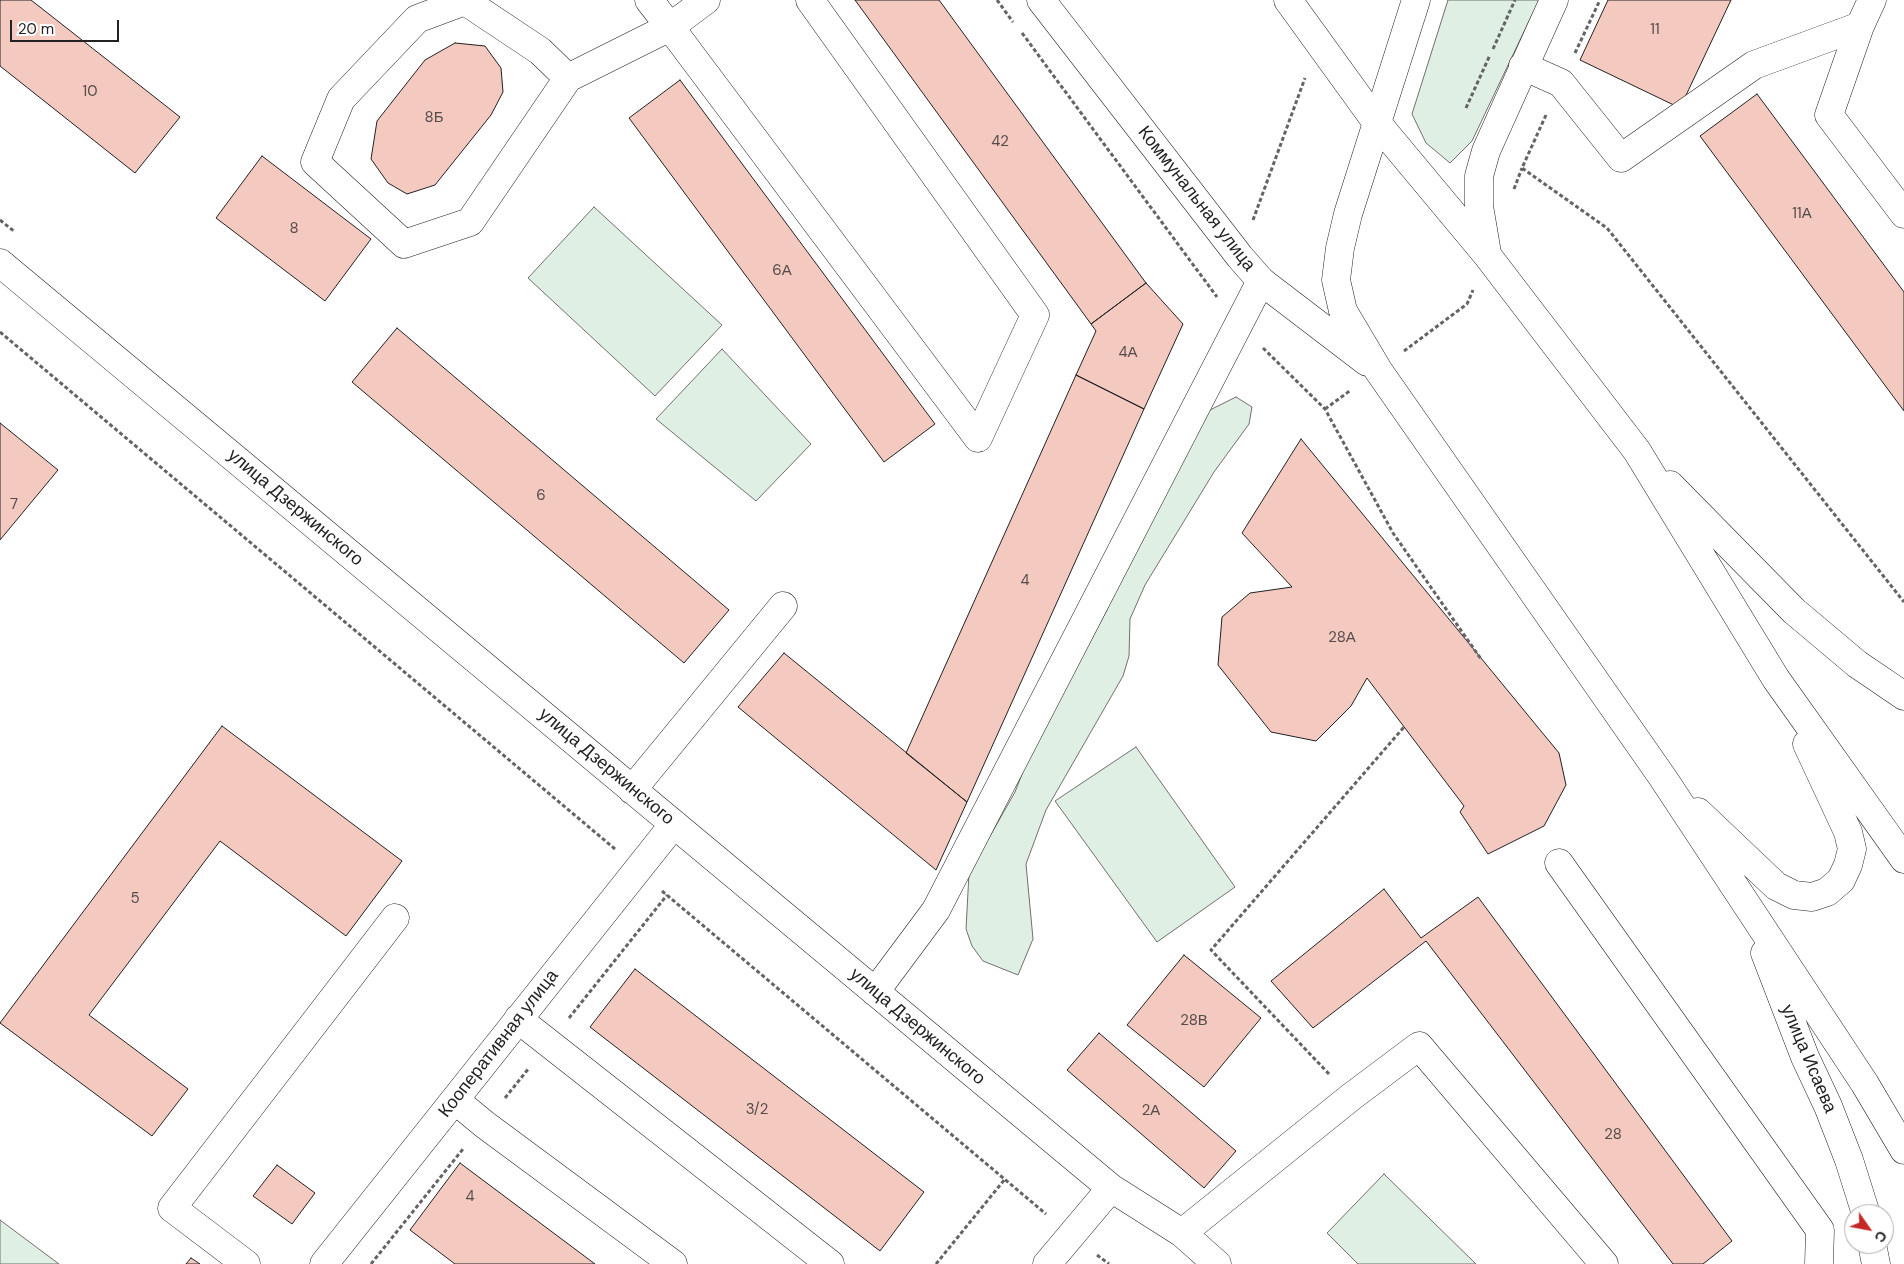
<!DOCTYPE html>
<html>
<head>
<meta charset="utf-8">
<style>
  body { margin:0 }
  #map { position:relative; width:1904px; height:1264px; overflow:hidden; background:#fff; font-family:"DM Sans",sans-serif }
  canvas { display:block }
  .north { position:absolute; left:1844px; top:1204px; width:50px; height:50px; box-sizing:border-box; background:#fff; border:1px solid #a7a7a7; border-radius:50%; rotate:123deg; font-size:14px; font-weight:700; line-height:20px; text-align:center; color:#222 }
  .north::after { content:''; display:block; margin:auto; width:18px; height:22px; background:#c62828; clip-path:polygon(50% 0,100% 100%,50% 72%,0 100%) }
  .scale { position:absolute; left:10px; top:20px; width:109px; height:22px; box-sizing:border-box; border:2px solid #222; border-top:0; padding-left:6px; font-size:15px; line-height:18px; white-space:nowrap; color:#222; -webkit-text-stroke:4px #fff; paint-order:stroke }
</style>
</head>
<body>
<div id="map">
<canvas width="1904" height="1264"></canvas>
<div class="north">С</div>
<div class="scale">20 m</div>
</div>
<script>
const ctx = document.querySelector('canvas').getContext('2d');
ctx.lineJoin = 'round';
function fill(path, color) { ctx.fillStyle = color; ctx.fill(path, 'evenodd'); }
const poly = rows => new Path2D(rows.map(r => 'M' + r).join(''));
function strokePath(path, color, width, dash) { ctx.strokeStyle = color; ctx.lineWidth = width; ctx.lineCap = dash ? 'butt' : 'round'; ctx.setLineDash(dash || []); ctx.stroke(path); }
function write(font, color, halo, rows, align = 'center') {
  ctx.font = font + ' "DM Sans",sans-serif'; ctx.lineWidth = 4; ctx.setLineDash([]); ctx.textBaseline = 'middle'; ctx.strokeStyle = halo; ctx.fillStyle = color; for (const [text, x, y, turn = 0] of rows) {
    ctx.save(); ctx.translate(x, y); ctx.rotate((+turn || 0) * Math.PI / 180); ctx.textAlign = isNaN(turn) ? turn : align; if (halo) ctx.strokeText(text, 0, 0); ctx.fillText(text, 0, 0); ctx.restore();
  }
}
const green = poly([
  [1448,0,1539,0,1472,141,1450,163,1426,143,1412,114,1448,0],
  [594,207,722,325,655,396,528,278,594,207],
  [722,349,811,444,756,501,656,419,722,349],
  [1236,397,1252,407,1249,424,1214,472,1145,585,1130,619,1129,656,1123,676,1046,810,1026,864,1033,939,1018,975,983,961,972,946,966,929,969,873,1015,792,1029,756,1107,610,1117,578,1204,413,1236,397],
  [1136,747,1235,887,1157,942,1055,801,1136,747],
  [1384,1174,1476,1264,1358,1264,1327,1233,1384,1174],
  [0,1220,59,1264,0,1264,0,1220]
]);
const building = poly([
  [0,0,31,0,180,117,135,173,0,66,0,0],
  [855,0,939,0,1146,283,1091,324,855,0],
  [1608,0,1731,0,1680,108,1580,60,1608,0],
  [455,43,485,46,501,68,503,92,491,115,435,185,407,194,388,183,371,159,377,121,425,60,455,43],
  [680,80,935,424,884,462,629,118,680,80],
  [1757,94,1904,292,1904,411,1700,136,1757,94],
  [262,156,371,239,325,301,216,218,262,156],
  [1146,283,1183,324,1144,409,1076,375,1096,331,1091,324,1146,283],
  [397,328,729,610,684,663,352,382,397,328],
  [1076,375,1144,409,967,802,906,753,1076,375],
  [0,423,58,470,0,540,0,423],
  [1301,439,1559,753,1566,785,1544,826,1488,854,1460,812,1464,806,1367,678,1351,706,1316,741,1271,732,1218,665,1222,617,1250,593,1292,587,1242,533,1301,439],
  [784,653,967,802,936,870,738,707,784,653],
  [222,726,402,861,346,936,220,841,89,1015,188,1089,152,1136,0,1023,222,726],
  [1384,889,1421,938,1478,897,1732,1241,1703,1264,1673,1264,1426,941,1313,1028,1271,981,1384,889],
  [1184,955,1261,1018,1204,1087,1127,1025,1184,955],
  [635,969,924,1192,880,1251,590,1027,635,969],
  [1099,1033,1236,1151,1204,1188,1067,1070,1099,1033],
  [460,1163,595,1264,455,1264,410,1230,460,1163],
  [277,1165,315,1193,292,1224,253,1196,277,1165],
  [191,1258,200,1264,186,1264,191,1258]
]);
const path = poly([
  [997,0,1013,22],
  [1022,33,1217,297],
  [1493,49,1515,0],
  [1575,53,1600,0],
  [1466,108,1490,55],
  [1546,115,1522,168,1607,228,1904,602],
  [1514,189,1522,168],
  [0,220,15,232],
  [1253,220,1305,78],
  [0,332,615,849],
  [1263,348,1325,409,1393,533,1481,659],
  [1404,351,1467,304,1473,290],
  [1325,409,1351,390],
  [662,891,1046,1214],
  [569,1018,667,895],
  [1329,1074,1211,950,1404,727],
  [505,1098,529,1068],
  [1097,1255,1109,1264],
  [371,1264,463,1149],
  [936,1264,1005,1179]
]);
const minor = poly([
  [706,0,670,27,978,438,1035,315,810,0],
  [1860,26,1872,0],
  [1523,66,1561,83,1621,158,1754,65,1860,26,1829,115,1904,214],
  [568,78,540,51,465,1,417,19,341,99,315,162,404,244,470,222,568,78,670,27,649,0],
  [0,263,1111,1188,1182,1233,1217,1264],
  [632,790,783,606],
  [1559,863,1820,1230,1819,1264],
  [875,992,936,910,1261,281],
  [518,1019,830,1264],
  [455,1100,484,1124,673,1264],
  [1182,1233,1351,1097,1419,1046,1604,1264],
  [246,1264,172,1208,395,918],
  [324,1264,674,824],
  [1047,1264,1111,1188]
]);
const major = poly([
  [1041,0,1240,257,1261,281,1367,362],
  [1288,0,1377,123,1487,255,1637,451,1776,679,1904,859],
  [1416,0,1348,214,1340,248,1336,280,1343,311,1378,370,1663,778,1865,1084,1904,1150],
  [1487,253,1479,206,1479,176,1486,151,1554,0],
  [1670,485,1794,611,1857,664,1904,696],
  [1698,812,1776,886,1794,895,1812,897,1827,892,1841,880,1848,865,1852,849,1848,832,1807,744],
  [1765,953,1805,1057,1828,1106,1849,1160,1866,1214],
  [1872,1244,1876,1264]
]);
const numberNames = [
  ["11",1655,30],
  ["10",90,92],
  ["8Б",434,118],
  ["42",1000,142],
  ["11А",1802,214],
  ["8",294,229],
  ["6А",782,271],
  ["4А",1128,353],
  ["6",541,496],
  ["7",14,505],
  ["4",1025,581],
  ["28А",1342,638],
  ["5",135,899],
  ["28В",1194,1021],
  ["3/2",757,1110],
  ["2А",1151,1111],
  ["28",1613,1135],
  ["4",470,1197]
];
const streetNames = [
  ["Коммунальная улица",1196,199,52],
  ["улица Дзержинского",295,508,40],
  ["улица Дзержинского",606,767,40],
  ["улица Дзержинского",917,1027,40],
  ["Кооперативная улица",499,1044,-52],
  ["улица Исаева",1808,1059,67]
];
fill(green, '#e0efe3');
strokePath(green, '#6f6f6f', 1);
fill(building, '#f3c9c0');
strokePath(building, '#222', 1);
strokePath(minor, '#222', 29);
strokePath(major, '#222', 29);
strokePath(path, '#646464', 3, [4, 2.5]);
strokePath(minor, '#fff', 28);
strokePath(major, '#fff', 28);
write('15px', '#564c4a', null, numberNames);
write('18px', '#222', '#fff', streetNames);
</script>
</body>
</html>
